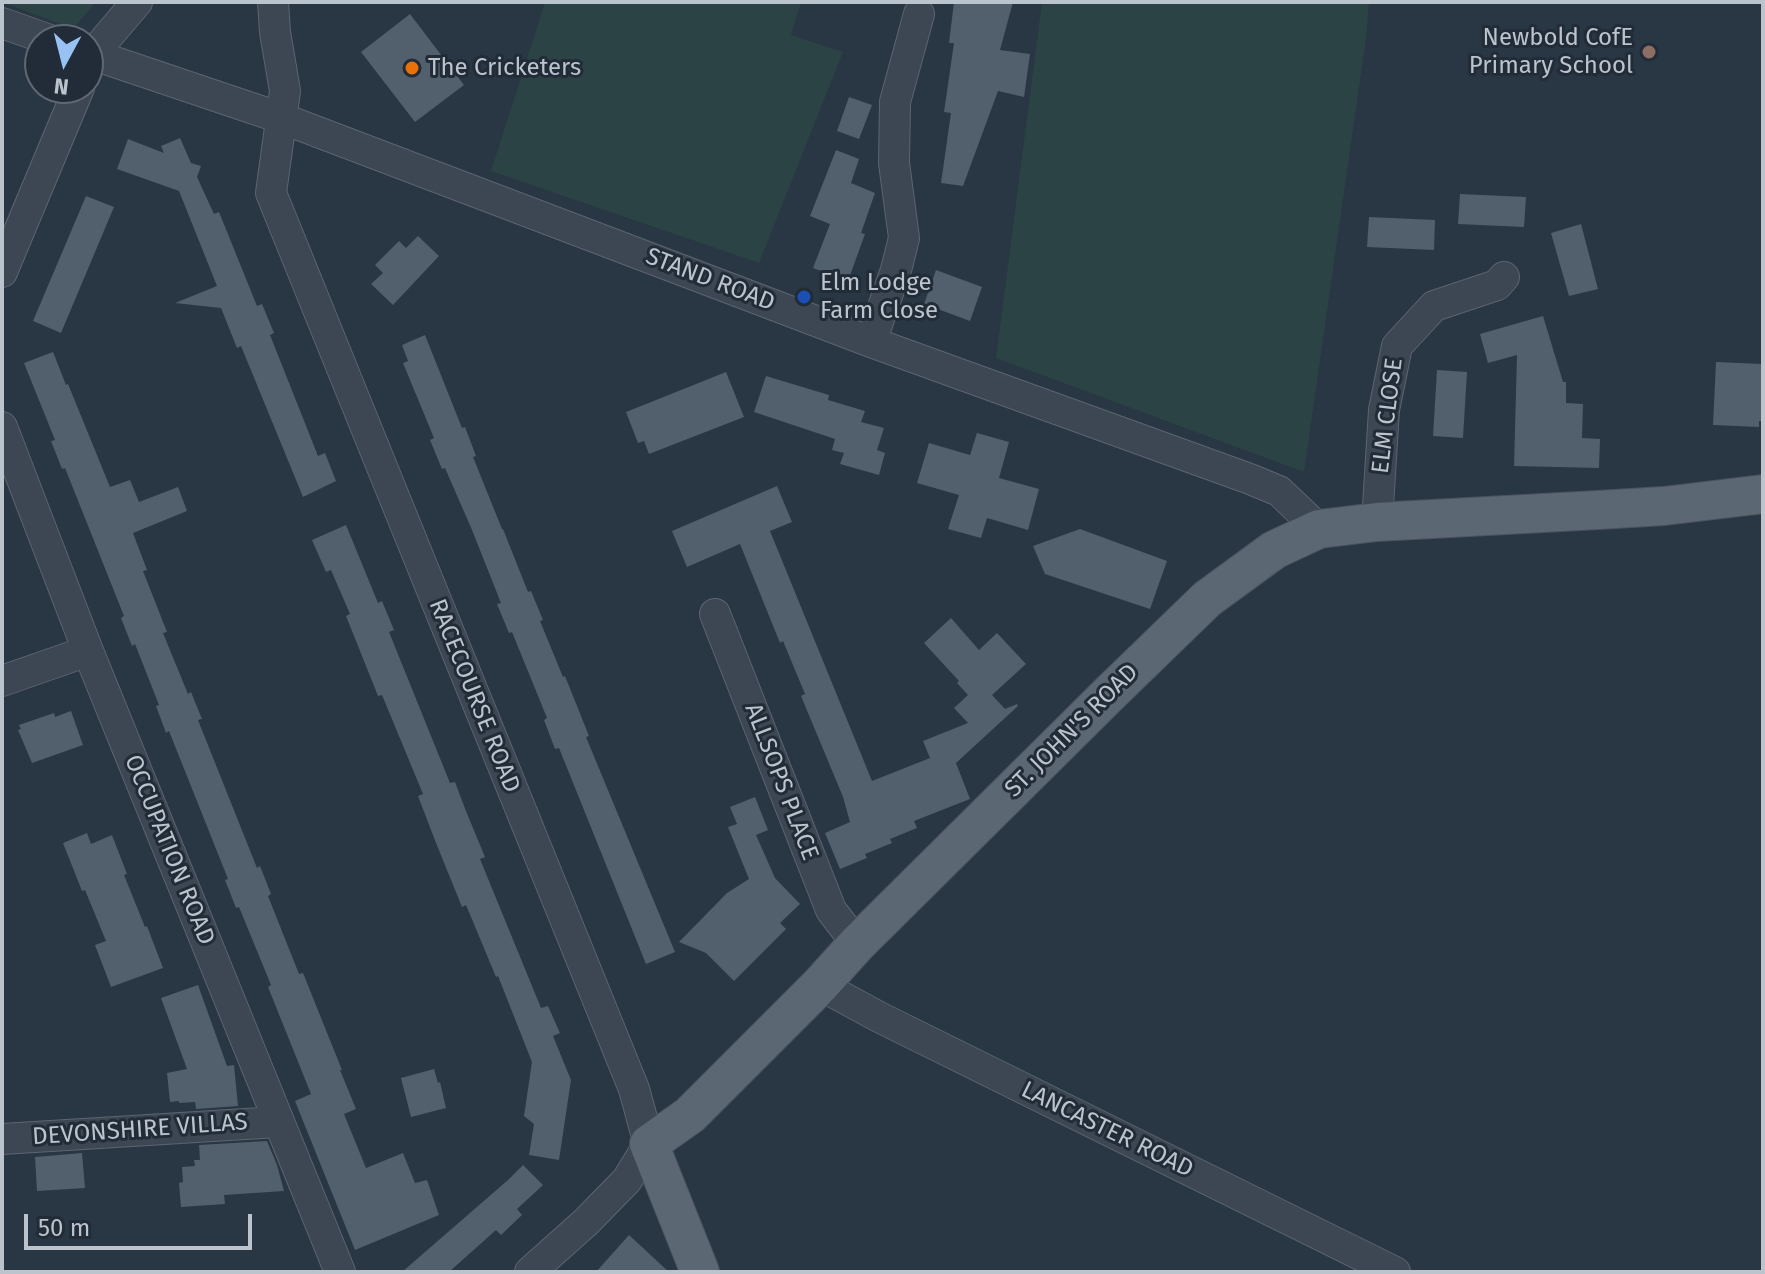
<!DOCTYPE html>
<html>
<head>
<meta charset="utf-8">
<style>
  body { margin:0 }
  #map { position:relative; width:1765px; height:1274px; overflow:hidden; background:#293643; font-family:"Fira Sans",sans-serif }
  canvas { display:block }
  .frame { position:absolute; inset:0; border:4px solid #bbc3cc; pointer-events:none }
  .north { position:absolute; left:24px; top:24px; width:80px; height:80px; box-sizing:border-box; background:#222c38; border:2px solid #5f6873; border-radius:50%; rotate:187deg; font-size:22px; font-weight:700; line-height:32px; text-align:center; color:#bbc3cc }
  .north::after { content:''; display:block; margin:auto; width:28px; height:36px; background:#98c2f4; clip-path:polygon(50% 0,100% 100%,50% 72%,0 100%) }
  .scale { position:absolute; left:24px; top:1214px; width:228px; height:36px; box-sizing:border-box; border:4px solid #bbc3cc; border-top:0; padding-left:10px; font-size:24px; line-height:28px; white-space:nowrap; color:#bbc3cc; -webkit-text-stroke:6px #222c38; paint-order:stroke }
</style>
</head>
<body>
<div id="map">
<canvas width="1765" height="1274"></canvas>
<div class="frame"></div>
<div class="north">N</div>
<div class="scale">50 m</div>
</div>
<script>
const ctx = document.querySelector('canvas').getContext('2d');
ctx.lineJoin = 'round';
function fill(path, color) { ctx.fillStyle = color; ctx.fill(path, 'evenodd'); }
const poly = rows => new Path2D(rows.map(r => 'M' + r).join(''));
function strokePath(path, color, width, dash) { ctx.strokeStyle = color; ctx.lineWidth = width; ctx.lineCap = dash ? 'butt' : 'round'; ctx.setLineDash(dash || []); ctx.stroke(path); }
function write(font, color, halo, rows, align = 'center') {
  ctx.font = font + ' "Fira Sans",sans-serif'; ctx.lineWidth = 6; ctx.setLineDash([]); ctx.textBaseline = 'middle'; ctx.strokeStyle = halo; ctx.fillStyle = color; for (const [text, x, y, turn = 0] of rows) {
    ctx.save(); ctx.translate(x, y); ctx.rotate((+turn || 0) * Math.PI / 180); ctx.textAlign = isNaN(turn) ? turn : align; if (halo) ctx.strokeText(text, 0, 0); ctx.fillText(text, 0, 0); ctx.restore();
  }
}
const green = poly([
  [2,2,96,2,73,29],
  [545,2,801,2,791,35,843,52,759,263,491,171],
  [1042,2,1369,2,1366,38,1304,472,996,358]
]);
const building = poly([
  [954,2,1013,2,1000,50,1030,54,1024,97,998,91,963,186,941,183,951,113,944,112,954,43,949,43],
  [410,14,464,85,415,122,361,52],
  [849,97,872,105,859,139,837,131],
  [180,138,191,163,201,166,197,177,214,214,219,212,257,306,262,304,274,333,270,335,318,456,325,453,336,481,303,497,241,346,237,348,221,308,175,303,217,286,179,191,117,169,128,139,164,153,161,146],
  [836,150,859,159,851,183,875,193,861,233,865,234,848,281,813,268,830,224,810,216],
  [1460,194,1526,197,1524,227,1458,224],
  [86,196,114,207,61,333,33,321],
  [1369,217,1435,220,1434,250,1367,247],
  [1581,224,1598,289,1569,296,1551,233],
  [418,236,439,256,393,305,371,284,383,273,375,265,399,241,406,248],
  [936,270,982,287,970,321,924,304],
  [1543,316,1563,382,1566,382,1566,403,1583,404,1582,438,1600,439,1599,468,1514,466,1517,355,1488,363,1480,334],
  [425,335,462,428,465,427,476,456,473,457,502,529,503,529,528,592,531,591,543,620,540,621,563,677,565,676,589,736,586,737,675,952,646,964,559,748,555,749,544,720,547,718,512,632,509,633,497,604,501,603,472,530,445,468,442,469,430,440,434,438,403,363,408,361,402,345],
  [53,352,66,385,68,384,110,487,130,480,139,502,178,487,187,511,133,533,147,570,143,571,167,632,163,633,188,694,191,692,202,719,198,720,257,868,260,866,271,894,268,896,299,974,303,973,342,1070,340,1070,356,1109,344,1114,366,1168,403,1153,415,1183,427,1180,439,1215,355,1250,295,1101,311,1094,268,987,271,985,239,907,236,908,225,880,228,879,169,731,166,733,156,706,159,705,135,644,132,646,121,618,124,616,65,468,62,469,51,441,55,440,24,363],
  [1716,362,1763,364,1763,421,1759,421,1759,427,1713,425],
  [1437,370,1467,372,1463,438,1433,436],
  [726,372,744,417,649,454,644,441,638,443,626,412],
  [766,376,829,395,828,400,865,411,861,422,884,428,877,450,885,453,879,475,840,464,844,453,832,450,835,439,754,412],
  [977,433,1009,442,999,478,1039,489,1028,530,987,518,981,538,948,529,959,495,917,483,929,443,970,455],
  [777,486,792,522,770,531,872,781,930,758,923,741,968,723,954,708,968,695,957,683,959,681,924,643,951,618,979,650,997,633,1026,664,992,695,1005,709,1017,704,1018,706,956,763,970,799,914,821,917,828,890,839,892,843,865,854,867,858,840,869,825,833,850,822,843,797,801,696,805,694,783,641,780,643,740,544,687,567,672,531],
  [346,525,378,603,382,601,394,630,389,632,450,783,455,782,466,811,485,857,480,859,541,1008,548,1006,560,1033,553,1036,571,1080,559,1160,529,1155,534,1124,524,1116,532,1062,498,976,496,977,466,905,462,907,436,843,418,796,423,794,382,695,378,696,346,616,350,614,331,570,326,572,312,540],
  [1080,529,1167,561,1150,609,1045,574,1033,546],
  [71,711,83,745,32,763,18,730,21,729,19,725,54,713,55,717],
  [755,797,768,830,756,835,775,878,800,904,780,923,786,929,734,981,706,953,679,942,727,893,749,879,728,827,737,824,730,807],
  [87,833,91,844,112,835,127,874,124,875,145,927,147,926,163,968,111,987,95,945,106,941,85,890,82,891,63,843],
  [198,985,227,1066,234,1065,238,1106,196,1109,195,1102,179,1103,179,1101,170,1102,167,1073,187,1069,161,998],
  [434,1069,438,1083,440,1082,446,1108,411,1117,401,1078],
  [267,1141,277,1165,284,1191,224,1195,225,1204,181,1207,179,1183,183,1182,182,1167,195,1166,194,1160,200,1160,199,1145],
  [82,1153,85,1188,37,1191,35,1157],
  [523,1165,543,1185,517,1209,522,1215,501,1235,496,1230,449,1272,402,1272,508,1180],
  [629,1235,669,1272,596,1272]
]);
const minor = poly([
  [273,2,275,32,285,91,271,193,634,1089,649,1144,627,1180,586,1222,530,1272],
  [2,23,50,40],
  [88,53,281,118,871,342,1250,479,1279,491,1319,529],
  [88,66,92,55,137,2],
  [2,272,79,88],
  [871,342,896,270,904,238,894,163,895,102,919,14],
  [2,427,88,651,340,1272],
  [1377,522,1384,410,1397,346,1434,306,1497,285,1504,277],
  [715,614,831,910,857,944],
  [2,681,88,651],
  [820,985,879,1017,1395,1272],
  [2,1139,278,1122]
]);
const major = poly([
  [700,1272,649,1144,690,1115,820,985,857,944,1109,694,1207,599,1274,550,1319,529,1377,522,1598,510,1664,506,1763,494]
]);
const markers = [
  [1649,52,8,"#8d6e63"],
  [412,68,8,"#e8710a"],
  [804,297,8,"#1a4fb4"]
];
const poiNames = [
  ["Newbold CofE",1633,38,"right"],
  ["Primary School",1633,66,"right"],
  ["The Cricketers",428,68],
  ["Elm Lodge",820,283],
  ["Farm Close",820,311]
];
const streetNames = [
  ["STAND ROAD",710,280,21],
  ["ELM CLOSE",1388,416,-83],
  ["RACECOURSE ROAD",474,696,68],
  ["ST. JOHN'S ROAD",1072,731,-45],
  ["ALLSOPS PLACE",781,782,69],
  ["OCCUPATION ROAD",169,850,68],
  ["DEVONSHIRE VILLAS",140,1130,-4],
  ["LANCASTER ROAD",1107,1130,26]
];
fill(green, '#2b4344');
fill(building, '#525f6d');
strokePath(minor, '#5c6570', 32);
strokePath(major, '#4a535f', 40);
strokePath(minor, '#3d4753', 30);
strokePath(major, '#5b6772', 38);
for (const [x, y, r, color] of markers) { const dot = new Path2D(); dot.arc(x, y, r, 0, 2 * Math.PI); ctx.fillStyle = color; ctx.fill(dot); strokePath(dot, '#222c38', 3); }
write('24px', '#bbc3cc', '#222c38', poiNames, 'left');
write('24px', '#bbc3cc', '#222c38', streetNames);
</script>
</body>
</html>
